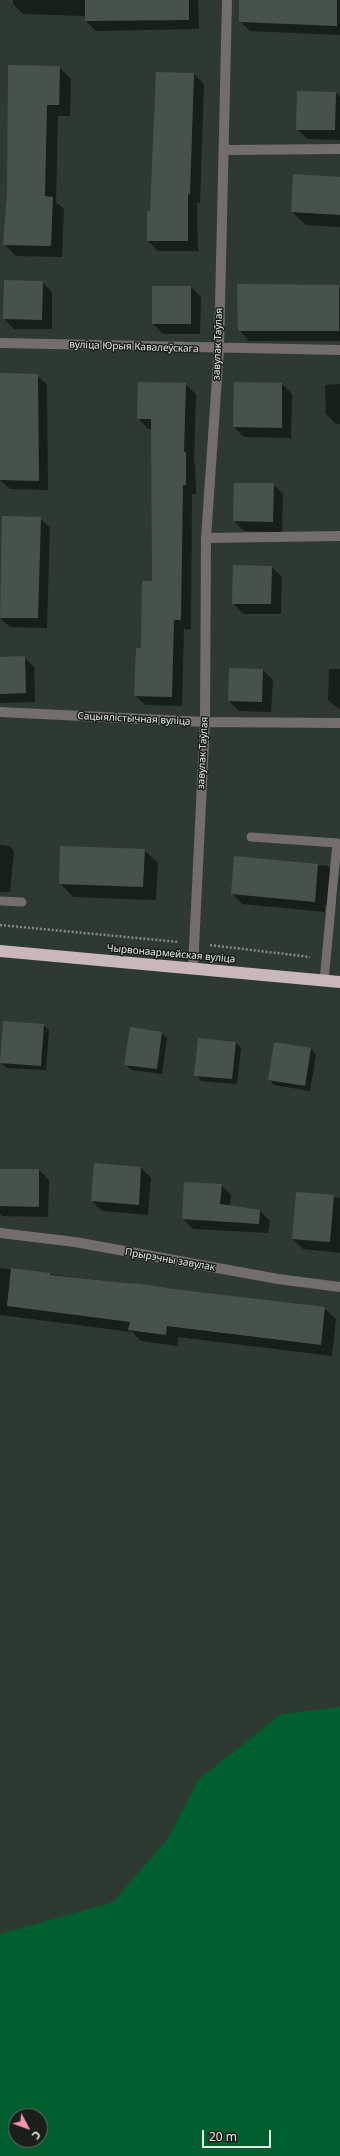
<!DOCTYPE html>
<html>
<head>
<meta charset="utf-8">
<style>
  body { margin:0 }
  #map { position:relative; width:340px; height:2156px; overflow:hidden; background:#2e3931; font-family:"Noto Sans",sans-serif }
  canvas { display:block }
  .north { position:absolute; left:8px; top:2108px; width:40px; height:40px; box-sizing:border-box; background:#1a1f1b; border:1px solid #6a6f6b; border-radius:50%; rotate:131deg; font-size:11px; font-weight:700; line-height:16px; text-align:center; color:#e1e8e3 }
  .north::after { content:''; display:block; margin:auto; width:14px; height:18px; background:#f39aaa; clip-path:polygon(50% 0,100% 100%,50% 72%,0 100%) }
  .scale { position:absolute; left:202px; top:2130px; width:69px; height:18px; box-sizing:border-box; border:2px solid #e1e8e3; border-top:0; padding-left:5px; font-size:12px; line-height:14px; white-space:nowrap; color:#e1e8e3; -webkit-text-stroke:3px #1a1f1b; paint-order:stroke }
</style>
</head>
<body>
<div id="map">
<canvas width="340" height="2156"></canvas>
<div class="north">С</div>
<div class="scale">20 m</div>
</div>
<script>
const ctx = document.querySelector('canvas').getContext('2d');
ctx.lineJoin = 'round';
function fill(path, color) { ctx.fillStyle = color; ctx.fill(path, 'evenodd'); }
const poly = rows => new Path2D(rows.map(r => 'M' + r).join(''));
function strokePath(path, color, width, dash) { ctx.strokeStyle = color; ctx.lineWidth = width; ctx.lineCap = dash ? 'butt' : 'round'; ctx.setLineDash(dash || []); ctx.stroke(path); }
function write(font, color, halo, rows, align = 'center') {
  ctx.font = font + ' "Noto Sans",sans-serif'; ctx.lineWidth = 3; ctx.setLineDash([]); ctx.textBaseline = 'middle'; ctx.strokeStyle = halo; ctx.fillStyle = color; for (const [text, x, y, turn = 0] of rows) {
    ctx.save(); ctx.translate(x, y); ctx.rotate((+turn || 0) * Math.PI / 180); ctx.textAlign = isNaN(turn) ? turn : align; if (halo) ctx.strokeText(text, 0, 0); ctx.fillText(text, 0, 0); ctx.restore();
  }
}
const green = poly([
  [340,1707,340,2156,0,2156,0,1934,113,1902,168,1838,199,1779,281,1714],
  [16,2116,40,2116,40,2140,16,2140]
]);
const shadow = poly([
  [13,0,198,0,199,29,96,31,86,21,86,16,23,14,13,4],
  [240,0,340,0,340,35,250,31,240,21],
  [59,67,71,79,70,116,58,116,56,202,64,209,62,257,16,256,4,244,8,195],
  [194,74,204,84,200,203,197,203,198,251,158,251,148,241,151,212],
  [336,93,340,97,340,140,307,139,297,129],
  [340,183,340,227,306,225,292,212],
  [42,282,52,292,52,329,14,329,4,319],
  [238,285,340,286,340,341,249,341,239,330],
  [153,287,191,287,201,297,200,334,163,334,153,324],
  [0,374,37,375,47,385,48,490,10,489,0,480],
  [185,384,196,394,194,461,195,463,196,494,192,494,191,630,184,629,182,706,145,705,135,695,153,582,152,429,148,429,138,418],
  [282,384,292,394,291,438,244,437,234,427],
  [340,384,340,424,336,424,326,414,325,385],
  [273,484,283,494,282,532,244,531,234,521],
  [3,517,40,518,50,528,47,628,10,627,0,618],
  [272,567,282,577,281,614,243,614,233,603],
  [24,657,34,667,35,702,0,703,0,658],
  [329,669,340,669,340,710,328,700],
  [263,670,273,680,271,712,239,711,229,701],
  [0,845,9,846,14,851,10,892,0,892],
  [144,850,158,863,156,900,73,897,60,883],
  [235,858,328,866,339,876,336,906,325,905,325,912,242,904,232,893],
  [43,1025,49,1030,46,1070,7,1068,1,1062],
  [130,1028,162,1033,167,1038,162,1074,131,1070,125,1064],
  [236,1043,241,1048,237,1084,201,1081,196,1075],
  [275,1043,311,1049,316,1055,310,1091,274,1085,269,1079],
  [95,1164,141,1168,151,1178,148,1215,102,1211,92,1201],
  [0,1170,39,1170,49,1180,48,1217,2,1216,0,1214],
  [221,1185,231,1195,230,1207,260,1211,270,1221,268,1233,193,1229,183,1219],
  [297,1193,340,1198,340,1253,303,1249,293,1239],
  [0,1268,324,1308,336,1319,332,1356,178,1337,177,1346,141,1341,132,1332,0,1315]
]);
const building = poly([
  [85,0,189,0,189,20,85,21],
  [239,0,337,0,337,26,239,22],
  [8,65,60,66,59,105,47,105,45,196,53,197,51,246,3,245,7,195],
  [156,72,194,73,190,194,188,194,188,241,147,241,147,211,150,211],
  [297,91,336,92,335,130,296,130],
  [293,174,340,177,340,215,291,212],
  [4,280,43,281,42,320,3,319],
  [237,284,339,285,339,331,238,331],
  [152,286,191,286,191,324,152,324],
  [0,373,38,374,39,481,0,480],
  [138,382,186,383,184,452,186,452,186,485,183,485,181,620,174,620,172,697,134,696,136,648,141,648,142,581,152,581,151,419,137,419],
  [234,382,282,383,282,428,233,427],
  [234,483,274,483,273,522,233,521],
  [2,516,41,517,38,618,0,618],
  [233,565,272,566,271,604,232,604],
  [25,656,26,693,0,694,0,657],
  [229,668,263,669,262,702,228,701],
  [60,846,145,849,143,887,59,884],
  [234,856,318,864,315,902,231,894],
  [3,1021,44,1024,41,1066,0,1063],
  [130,1027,162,1032,157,1069,124,1065],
  [198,1038,236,1042,232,1079,194,1076],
  [274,1042,311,1048,305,1086,268,1080],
  [94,1163,141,1167,139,1205,91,1201],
  [0,1169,39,1169,39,1207,0,1206],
  [184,1182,222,1184,220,1204,260,1210,259,1224,182,1219],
  [296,1192,334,1195,330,1242,292,1239],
  [11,1268,50,1273,50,1275,135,1284,135,1283,173,1289,325,1307,321,1345,167,1326,166,1335,128,1330,130,1322,7,1306]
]);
const path = poly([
  [0,925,179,942],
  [210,945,310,957]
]);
const lane = poly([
  [251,837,337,843,324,981],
  [0,901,22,902]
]);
const street = poly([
  [224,150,340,149],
  [0,343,340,350],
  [206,538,340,536],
  [0,712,205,722,340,723],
  [193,968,205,722,206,538,219,349,227,0],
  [0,1233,75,1242,278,1279,340,1287]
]);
const highway = poly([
  [0,951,340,982]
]);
const streetNames = [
  ["завулак Таўлая",218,344,-88],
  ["вуліца Юрыя Кавалеўскага",134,347,2],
  ["Сацыялістычная вуліца",134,719,3],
  ["завулак Таўлая",203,753,-87],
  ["Чырвонаармейская вуліца",171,954,5],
  ["Прырэчны завулак",170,1260,10]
];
fill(green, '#005e2f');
fill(shadow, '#0007');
fill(building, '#47534a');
strokePath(path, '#828b84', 2.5, [2, 2]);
strokePath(lane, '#746d6e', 9);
strokePath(street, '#746d6e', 10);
strokePath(highway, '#cab7ba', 12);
write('10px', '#e1e8e3', '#1a1f1b', streetNames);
</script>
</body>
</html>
